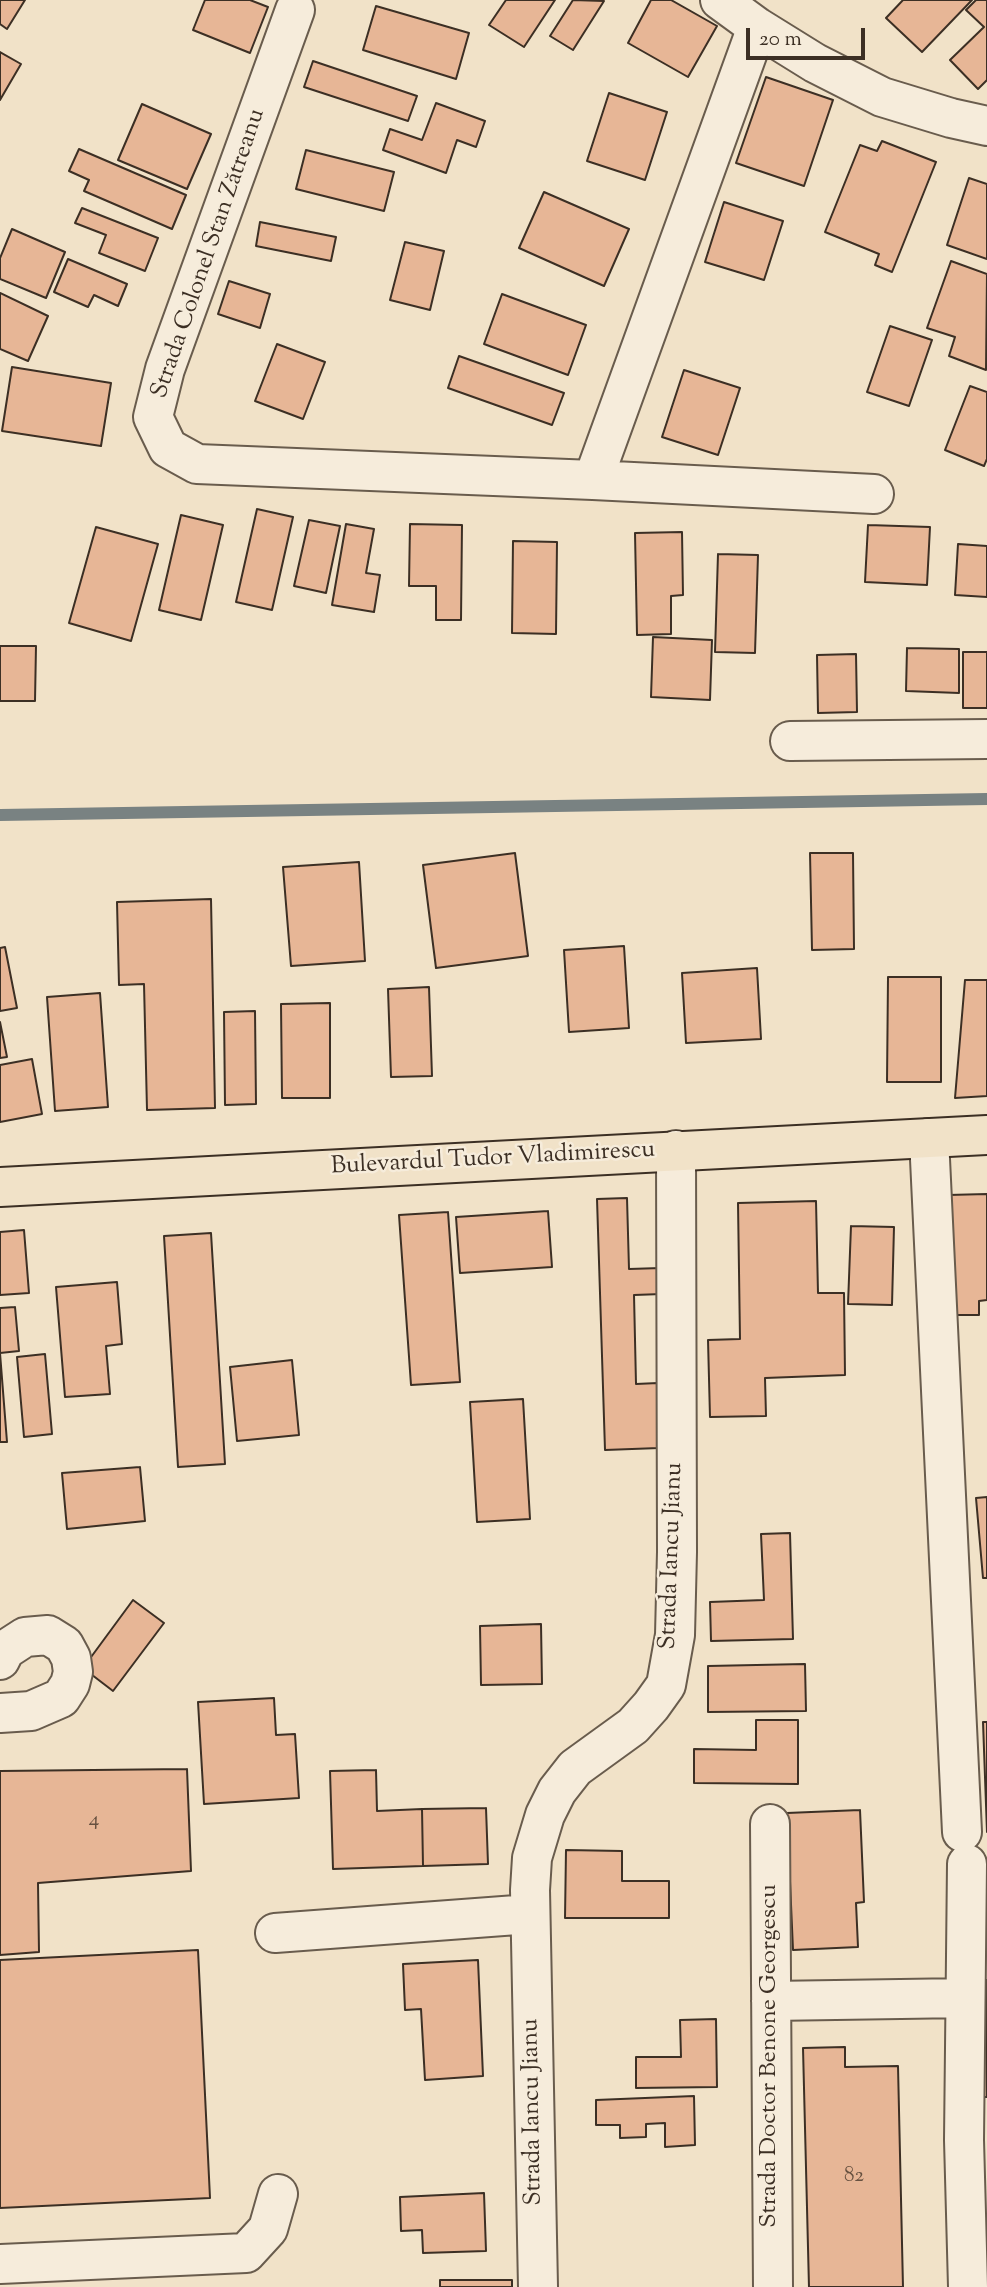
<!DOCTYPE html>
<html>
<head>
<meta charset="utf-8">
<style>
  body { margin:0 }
  #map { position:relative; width:987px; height:2287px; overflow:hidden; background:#f1e2c8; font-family:"Sorts Mill Goudy",serif }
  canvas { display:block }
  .scale { position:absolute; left:746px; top:28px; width:119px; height:32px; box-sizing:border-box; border:4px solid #3c2f24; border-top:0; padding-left:9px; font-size:21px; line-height:24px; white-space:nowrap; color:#3c2f24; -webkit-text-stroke:5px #f6ecdb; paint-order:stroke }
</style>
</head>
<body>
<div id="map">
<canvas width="987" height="2287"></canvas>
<div class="scale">20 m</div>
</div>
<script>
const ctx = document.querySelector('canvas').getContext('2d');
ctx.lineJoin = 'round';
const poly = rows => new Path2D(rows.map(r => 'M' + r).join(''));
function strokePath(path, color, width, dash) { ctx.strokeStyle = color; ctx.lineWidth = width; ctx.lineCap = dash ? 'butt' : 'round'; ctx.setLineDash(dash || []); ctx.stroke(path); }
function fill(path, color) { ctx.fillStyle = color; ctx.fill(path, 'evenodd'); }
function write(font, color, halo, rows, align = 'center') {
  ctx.font = font + ' "Sorts Mill Goudy",serif'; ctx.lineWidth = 5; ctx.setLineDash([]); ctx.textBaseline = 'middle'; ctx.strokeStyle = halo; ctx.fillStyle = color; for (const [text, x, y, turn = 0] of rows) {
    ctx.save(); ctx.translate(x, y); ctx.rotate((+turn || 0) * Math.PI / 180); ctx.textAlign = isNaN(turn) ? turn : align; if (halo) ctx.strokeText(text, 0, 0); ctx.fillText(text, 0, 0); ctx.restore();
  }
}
const stream = poly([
  [0,815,987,799]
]);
const building = poly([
  [0,0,25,0,7,29,0,24,0,0],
  [205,0,250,0,268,7,250,53,193,30,205,0],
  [506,0,555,0,524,47,489,25,506,0],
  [573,0,604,1,573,50,550,36,573,0],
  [651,0,671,0,717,26,688,77,628,43,651,0],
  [903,0,972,0,922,52,886,18,903,0],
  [976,0,987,0,987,80,978,89,950,60,984,27,966,10,976,0],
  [376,6,469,33,456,79,363,50,376,6],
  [0,52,21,64,0,100,0,52],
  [313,61,417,96,408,121,304,87,313,61],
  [766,77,833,100,804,186,736,163,766,77],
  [609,93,667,112,645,180,587,161,609,93],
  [436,103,485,121,476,147,457,140,446,173,383,150,390,129,422,140,436,103],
  [142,104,211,134,187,189,118,160,142,104],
  [882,141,936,162,892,272,875,265,879,254,825,232,860,145,877,151,882,141],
  [79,149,186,195,172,229,84,191,89,180,69,171,79,149],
  [306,150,394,172,384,211,296,189,306,150],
  [969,178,987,184,987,259,947,245,969,178],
  [544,192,629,229,604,286,519,248,544,192],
  [724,202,783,221,764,280,705,262,724,202],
  [82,208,158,238,145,271,99,253,106,235,75,223,82,208],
  [260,222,336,237,331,261,256,246,260,222],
  [12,229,65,252,46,298,0,279,0,258,12,229],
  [405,242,444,251,430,310,390,300,405,242],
  [68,259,127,284,118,306,94,295,88,307,54,292,68,259],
  [951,261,987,274,986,370,949,356,955,337,927,328,951,261],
  [229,281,270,294,260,328,218,314,229,281],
  [0,293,48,316,28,361,0,349,0,293],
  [502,294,586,325,568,375,484,344,502,294],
  [890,326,932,340,909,406,867,392,890,326],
  [277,344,325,362,303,419,255,401,277,344],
  [459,356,564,393,552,425,448,388,459,356],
  [12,367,111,383,101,446,2,431,12,367],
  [684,370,740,388,718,455,662,437,684,370],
  [970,386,987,392,987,459,984,466,945,450,970,386],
  [257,509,293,517,272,610,236,602,257,509],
  [181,515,223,525,201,620,159,610,181,515],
  [309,520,340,526,326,593,294,586,309,520],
  [346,524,374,529,366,573,380,575,374,612,332,605,346,524],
  [410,524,462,525,461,620,436,620,436,586,409,586,410,524],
  [868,525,930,527,927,585,865,582,868,525],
  [96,527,158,544,131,641,69,623,96,527],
  [682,532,683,595,671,596,671,634,637,635,635,533,682,532],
  [513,541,557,542,556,634,512,633,513,541],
  [958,544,987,546,987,597,955,595,958,544],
  [718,554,758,555,755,653,715,652,718,554],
  [653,637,712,640,710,700,651,697,653,637],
  [0,646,36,646,35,701,0,701,0,646],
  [907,648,959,649,959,693,906,691,907,648],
  [963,652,987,652,987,708,963,708,963,652],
  [856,654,857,712,818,713,817,655,856,654],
  [515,853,528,956,436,968,423,865,515,853],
  [810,853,853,853,854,949,812,950,810,853],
  [359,862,365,961,291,966,283,867,359,862],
  [211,899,215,1108,147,1110,144,984,119,985,117,902,211,899],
  [624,946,629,1028,569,1032,564,950,624,946],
  [5,947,17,1008,0,1011,0,948,5,947],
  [757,968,761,1039,686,1043,682,973,757,968],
  [888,977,941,977,941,1082,887,1082,888,977],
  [965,980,987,980,987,1096,955,1098,965,980],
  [429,987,432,1076,391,1077,388,989,429,987],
  [100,993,108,1107,55,1111,47,997,100,993],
  [330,1003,330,1098,282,1098,281,1004,330,1003],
  [255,1011,256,1104,225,1105,224,1012,255,1011],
  [0,1022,7,1057,0,1058,0,1022],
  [32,1059,42,1114,0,1122,0,1065,32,1059],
  [987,1194,987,1300,979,1301,979,1315,956,1315,956,1286,950,1286,948,1195,987,1194],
  [627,1198,629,1269,661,1268,662,1294,634,1295,636,1384,658,1383,659,1448,605,1450,597,1199,627,1198],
  [816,1201,818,1293,844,1293,845,1375,765,1378,766,1416,710,1417,708,1340,740,1339,738,1203,816,1201],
  [548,1211,552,1267,460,1273,456,1217,548,1211],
  [448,1212,460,1382,411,1385,399,1215,448,1212],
  [851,1226,894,1227,892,1305,848,1304,851,1226],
  [24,1230,29,1293,0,1295,0,1232,24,1230],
  [211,1233,225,1464,178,1467,164,1236,211,1233],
  [117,1282,122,1344,106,1346,110,1394,65,1397,56,1287,117,1282],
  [15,1307,19,1351,0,1353,7,1442,0,1442,0,1308,15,1307],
  [45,1354,52,1434,24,1437,17,1357,45,1354],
  [292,1360,299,1435,237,1441,230,1367,292,1360],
  [523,1399,530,1519,477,1522,470,1402,523,1399],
  [140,1467,145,1521,67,1529,62,1473,140,1467],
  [987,1497,987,1578,983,1578,976,1498,987,1497],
  [790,1533,793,1639,711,1641,710,1602,764,1600,761,1534,790,1533],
  [133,1600,164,1623,113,1691,83,1668,133,1600],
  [541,1624,542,1684,481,1685,480,1626,541,1624],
  [805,1664,806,1711,708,1712,708,1666,805,1664],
  [274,1698,276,1735,295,1734,299,1798,204,1804,198,1702,274,1698],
  [756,1720,798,1720,798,1784,694,1783,694,1749,756,1750,756,1720],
  [983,1722,987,1722,987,1832,983,1722],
  [187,1769,191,1871,38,1883,39,1952,0,1955,0,1771,187,1769],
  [376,1770,377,1811,422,1809,423,1866,333,1869,330,1771,376,1770],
  [486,1808,488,1864,423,1866,422,1809,486,1808],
  [860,1810,864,1902,856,1903,858,1947,793,1950,787,1813,860,1810],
  [566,1850,622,1851,622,1881,669,1881,669,1918,565,1918,566,1850],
  [198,1950,210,2198,0,2208,0,1960,198,1950],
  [478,1960,483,2076,425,2080,421,2009,405,2010,403,1964,478,1960],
  [985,1980,987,1980,987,2097,984,2097,985,1980],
  [716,2019,717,2087,636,2088,636,2057,681,2057,680,2020,716,2019],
  [845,2047,845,2067,898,2066,903,2287,809,2287,803,2048,845,2047],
  [694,2096,695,2145,665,2147,665,2123,646,2124,646,2137,620,2138,620,2125,596,2125,596,2100,694,2096],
  [484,2193,486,2251,423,2253,422,2230,401,2231,400,2197,484,2193],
  [440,2280,512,2280,512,2287,440,2287,440,2280]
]);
const minor = poly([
  [720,0,757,27,815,63,882,97,951,118,987,126],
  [295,10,165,369,153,417,168,448,197,464,593,480,874,494],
  [593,480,757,27],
  [790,741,987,739],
  [929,1138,962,1832],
  [0,1660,5,1650,25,1637,48,1635,64,1645,71,1658,73,1672,70,1684,61,1698,31,1711,0,1713],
  [770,1824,773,2287],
  [967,1864,964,2140,968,2287],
  [275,1933,530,1914],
  [771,2001,965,1998],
  [0,2264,246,2253,268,2229,278,2194],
  [538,2287,530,1890,532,1858,545,1815,557,1791,575,1768,633,1726,651,1706,666,1685,675,1635,677,1552,676,1150]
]);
const major = poly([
  [0,1187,987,1135]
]);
const numberNames = [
  ["4",94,1821],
  ["82",854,2177]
];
const streetNames = [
  ["Strada Colonel Stan Zătreanu",210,254,-71],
  ["Bulevardul Tudor Vladimirescu",493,1160,-3],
  ["Strada Iancu Jianu",673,1556,-88],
  ["Strada Doctor Benone Georgescu",771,2056,-90],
  ["Strada Iancu Jianu",534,2112,-91]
];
strokePath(stream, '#798282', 12);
fill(building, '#e7b696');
strokePath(building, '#3c2f24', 2);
strokePath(minor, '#695c4d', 42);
strokePath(major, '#3c2f24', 42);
strokePath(minor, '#f6ecdb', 38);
strokePath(major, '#f1e2c8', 38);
write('21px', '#675140', null, numberNames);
write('24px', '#3c2f24', '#f6ecdb', streetNames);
</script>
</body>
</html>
